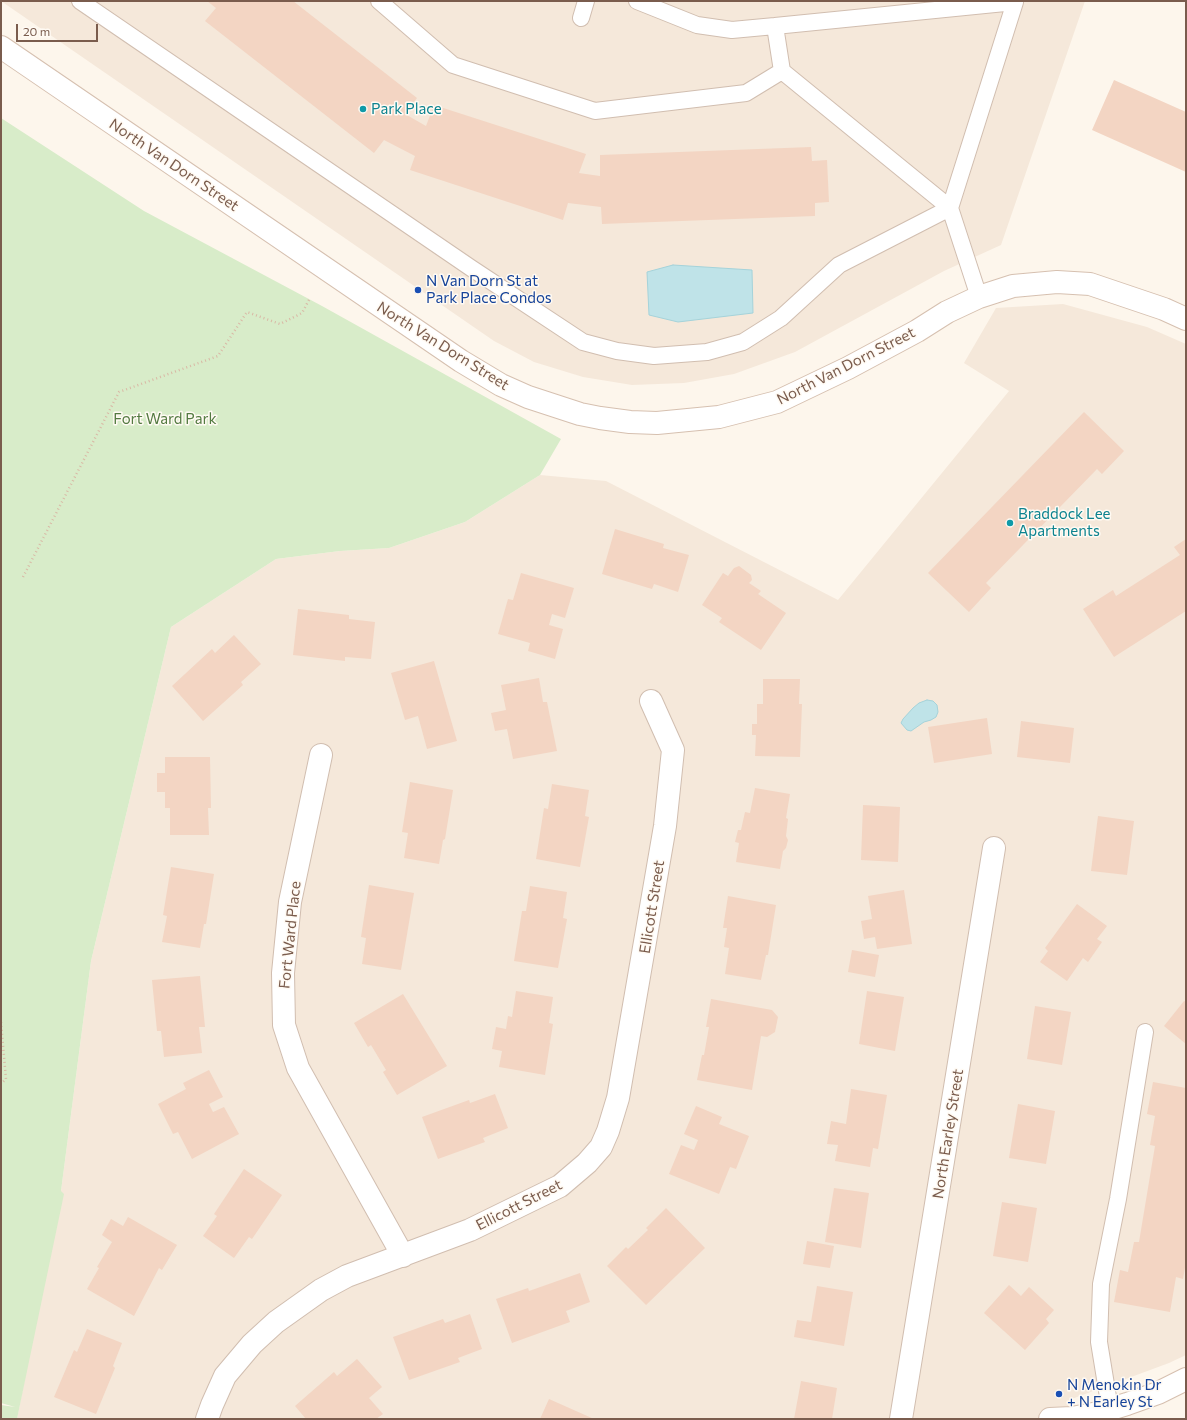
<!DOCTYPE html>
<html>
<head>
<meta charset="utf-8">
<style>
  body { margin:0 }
  #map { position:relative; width:1187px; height:1420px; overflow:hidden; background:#fdf6ec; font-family:Commissioner,sans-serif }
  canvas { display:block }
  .frame { position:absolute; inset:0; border:2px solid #7a5c4d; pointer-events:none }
  .scale { position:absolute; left:16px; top:24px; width:82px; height:18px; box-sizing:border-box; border:2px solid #7a5c4d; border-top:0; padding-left:5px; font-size:12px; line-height:14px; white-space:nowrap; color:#7a5c4d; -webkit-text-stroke:3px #fffaf3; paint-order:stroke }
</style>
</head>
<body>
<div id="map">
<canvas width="1187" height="1420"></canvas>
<div class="frame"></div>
<div class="scale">20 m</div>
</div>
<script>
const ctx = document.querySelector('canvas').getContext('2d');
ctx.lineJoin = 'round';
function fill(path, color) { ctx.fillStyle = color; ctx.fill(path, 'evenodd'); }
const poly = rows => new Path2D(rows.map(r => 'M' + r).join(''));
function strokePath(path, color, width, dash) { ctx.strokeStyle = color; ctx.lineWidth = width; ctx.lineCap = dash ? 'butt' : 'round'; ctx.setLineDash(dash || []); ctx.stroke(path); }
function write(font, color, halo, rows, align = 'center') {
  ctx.font = font + ' Commissioner,sans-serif'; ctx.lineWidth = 3; ctx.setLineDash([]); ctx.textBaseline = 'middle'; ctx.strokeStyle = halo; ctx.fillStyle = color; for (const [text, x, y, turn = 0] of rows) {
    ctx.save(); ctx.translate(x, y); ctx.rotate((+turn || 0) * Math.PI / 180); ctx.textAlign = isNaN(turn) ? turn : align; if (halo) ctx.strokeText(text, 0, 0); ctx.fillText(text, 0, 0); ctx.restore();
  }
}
const residential = poly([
  [1,1,1085,1,1001,245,944,271,795,352,734,374,684,383,632,385,583,377,534,362,494,341],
  [1063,304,1147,327,1186,344,1186,1355,1169,1363,1069,1400,1066,1419,17,1419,61,1191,91,961,171,627,276,559,340,551,389,548,465,522,540,475,606,481,838,600,1009,391,964,363,996,308]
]);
const green = poly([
  [1,118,144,211,322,306,561,439,540,475,465,522,389,548,340,551,276,559,171,627,91,961,61,1191,64,1194,17,1419,1,1419,1,1405,15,1407,1,1403]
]);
const water = poly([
  [673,265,752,270,753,313,678,322,649,315,647,272,673,265],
  [927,700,933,701,937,705,938,712,936,717,931,720,924,722,911,731,907,730,901,723,903,719,913,708,919,703,927,700]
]);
const building = poly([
  [207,1,293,1,417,98,405,114,426,126,434,105,586,154,579,173,600,176,600,155,811,147,812,161,827,160,829,202,815,203,815,216,602,224,601,207,568,203,563,220,410,170,415,156,384,140,374,153,205,21,216,8],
  [1114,80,1186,112,1186,172,1092,130],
  [1084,412,1124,451,1102,474,1097,469,986,583,991,588,969,612,928,573],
  [615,529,664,544,663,548,689,555,678,592,654,584,652,589,602,574],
  [1186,539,1186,611,1114,657,1083,609,1113,590,1116,596,1180,555,1174,547],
  [739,566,751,575,752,580,749,583,761,591,758,594,786,613,761,650,719,622,722,618,702,605,723,573,728,576,734,568],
  [521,573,574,588,565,618,552,614,549,625,563,629,555,659,528,651,530,643,498,634,508,599,513,600],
  [298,609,349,615,349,619,375,622,371,659,345,657,345,661,293,655],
  [234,635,261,664,241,682,243,685,203,721,172,686,212,649,215,653],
  [434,661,457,741,427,749,418,716,405,720,391,673],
  [539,678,543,702,547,702,557,751,513,759,507,729,495,731,491,713,506,710,501,685],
  [763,679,800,679,799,704,802,704,800,757,755,756,756,735,752,735,752,724,757,724,757,704,763,704],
  [987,718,992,754,934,763,928,727],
  [1021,721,1074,728,1070,763,1017,757],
  [165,757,210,757,211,808,208,808,209,835,170,835,170,808,165,808,165,792,157,792,157,773,165,773],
  [410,782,453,790,445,839,443,840,439,864,404,858,408,833,402,832],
  [552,784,589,790,585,816,589,817,580,867,536,859,544,808,548,809],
  [755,788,790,794,786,818,788,819,786,836,788,840,786,848,783,851,780,869,736,862,739,843,735,842,738,830,741,830,745,812,750,813],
  [863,805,900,807,898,862,861,860],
  [1098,816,1134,821,1127,875,1091,871],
  [171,867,214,874,206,924,204,924,200,948,162,942,167,916,163,915],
  [369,885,414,893,401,970,362,964,366,938,361,937],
  [530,886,567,892,563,918,567,919,558,968,514,961,522,911,526,911],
  [904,890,912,944,877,949,875,937,864,939,861,921,872,919,868,896],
  [728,896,776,905,768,955,766,955,761,980,725,974,729,948,724,947,727,928,723,928],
  [1077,904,1107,926,1097,939,1102,942,1088,962,1083,958,1067,981,1040,962,1048,951,1045,948],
  [852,950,879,955,875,977,848,972],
  [200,976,205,1027,199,1027,202,1053,164,1057,161,1031,157,1031,152,980],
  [516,991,553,997,549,1023,553,1024,545,1075,499,1067,502,1051,492,1049,496,1027,506,1029,508,1016,512,1017],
  [867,991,904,997,895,1051,859,1044],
  [403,994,447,1066,397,1095,383,1072,386,1070,371,1045,368,1047,354,1023],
  [711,999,772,1010,778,1017,775,1032,767,1037,761,1036,752,1090,697,1080,702,1055,704,1055,709,1027,706,1027],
  [1184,1001,1186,1002,1186,1044,1164,1026],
  [1035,1006,1071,1012,1062,1065,1027,1059],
  [209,1070,223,1097,209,1104,213,1112,224,1107,239,1134,192,1159,178,1132,173,1134,158,1104,186,1089,183,1083],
  [1153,1082,1186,1088,1186,1262,1183,1279,1176,1277,1170,1312,1114,1302,1120,1270,1128,1272,1134,1242,1139,1242,1155,1146,1150,1145,1155,1116,1147,1114],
  [851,1089,887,1095,878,1149,873,1148,870,1167,835,1161,838,1145,827,1144,831,1121,846,1124],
  [495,1094,508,1128,483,1138,485,1142,438,1159,422,1117,469,1100,470,1103],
  [1018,1104,1055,1111,1046,1164,1009,1158],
  [696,1106,722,1117,719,1124,749,1136,736,1169,730,1167,719,1194,669,1174,681,1145,694,1150,698,1140,684,1134],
  [244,1169,282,1195,252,1239,249,1237,234,1258,203,1236,217,1216,214,1214],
  [834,1188,869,1193,861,1248,825,1242],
  [1002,1202,1037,1208,1028,1262,993,1256],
  [666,1208,705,1248,646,1305,607,1266,626,1247,628,1249,648,1230,646,1228],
  [128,1217,177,1245,162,1270,159,1268,134,1316,87,1289,99,1268,97,1267,112,1242,102,1235,111,1219,123,1226],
  [807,1241,834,1246,830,1268,803,1264],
  [580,1273,590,1302,566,1311,570,1322,512,1343,496,1299,528,1288,529,1291],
  [1009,1285,1021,1296,1029,1287,1054,1310,1046,1319,1049,1323,1025,1350,984,1313],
  [817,1286,853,1292,844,1346,794,1337,797,1320,811,1322],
  [470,1314,482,1349,458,1358,460,1362,409,1380,393,1337,443,1319,445,1323],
  [87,1329,122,1343,113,1366,115,1368,96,1414,54,1397,74,1350,77,1352],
  [357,1359,382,1387,369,1398,383,1414,376,1419,306,1419,295,1406,334,1372,337,1376],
  [801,1381,837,1388,832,1419,794,1419],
  [549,1399,594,1419,540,1419]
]);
const path = poly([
  [23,577,119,392,218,356,247,312,280,324,302,313,310,298],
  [1,1022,6,1079,1,1084]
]);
const lane = poly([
  [80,1,471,268,583,342,617,351,654,356,707,352,743,342,781,318,839,265,950,208,1015,2,775,26,782,71],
  [379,1,453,65,595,111,746,93,782,71,950,208,979,297],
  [637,1,697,25,732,30,775,26],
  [581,18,586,1],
  [1110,1409,1099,1342,1101,1284,1118,1199,1145,1032]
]);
const street = poly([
  [321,755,290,902,283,973,284,1025,298,1068,403,1256],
  [207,1419,212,1405,225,1376,252,1344,276,1322,321,1290,347,1276,470,1230,560,1186,587,1163,601,1147,608,1131,618,1098,665,826,673,750,651,701],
  [901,1419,994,848]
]);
const secondary = poly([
  [1,47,461,361,501,385,528,397,580,414,600,418,630,422,657,423,719,417,777,402,848,368,917,331,947,312,979,297,1013,286,1057,282,1090,284,1164,309,1186,319],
  [1050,1419,1072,1418,1098,1413,1127,1404,1158,1393,1186,1379]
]);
const markers = [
  [363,109,4,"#0f9aa8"],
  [418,290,4,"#1a4fb4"],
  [1010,523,4,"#0f9aa8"],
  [1059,1394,4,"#1a4fb4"]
];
const cultureNames = [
  ["Park Place",371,109],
  ["Braddock Lee",1018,514],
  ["Apartments",1018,531]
];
const streetNames = [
  ["North Van Dorn Street",174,165,34],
  ["North Van Dorn Street",443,346,32],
  ["North Van Dorn Street",846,366,-27],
  ["Ellicott Street",652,907,-81],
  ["Fort Ward Place",290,935,-84],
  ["North Earley Street",948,1134,-81],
  ["Ellicott Street",519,1205,-27]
];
const transitNames = [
  ["N Van Dorn St at",426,281],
  ["Park Place Condos",426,298],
  ["N Menokin Dr",1067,1385],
  ["+ N Earley St",1067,1402]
];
const parkNames = [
  ["Fort Ward Park",165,419]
];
fill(residential, '#f5e8da');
fill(green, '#d8ecc9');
fill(water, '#bfe3e8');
strokePath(water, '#a5d3da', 1);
fill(building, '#f3d5c3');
strokePath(lane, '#d1beb0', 18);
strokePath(street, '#d1beb0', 24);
strokePath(secondary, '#d6c0b0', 24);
strokePath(path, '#d9b8a5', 2.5, [1, 3]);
strokePath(lane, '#fff', 16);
strokePath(street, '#fff', 22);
strokePath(secondary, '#fff', 22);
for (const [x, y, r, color] of markers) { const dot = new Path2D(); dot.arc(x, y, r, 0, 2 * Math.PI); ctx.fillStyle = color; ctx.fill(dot); strokePath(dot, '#fffaf3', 1.5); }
write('15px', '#0d838f', '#fffaf3', cultureNames, 'left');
write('15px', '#7a5c4d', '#fffaf3', streetNames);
write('15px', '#164399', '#fffaf3', transitNames, 'left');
write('15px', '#537a41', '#fffaf3', parkNames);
</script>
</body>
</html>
